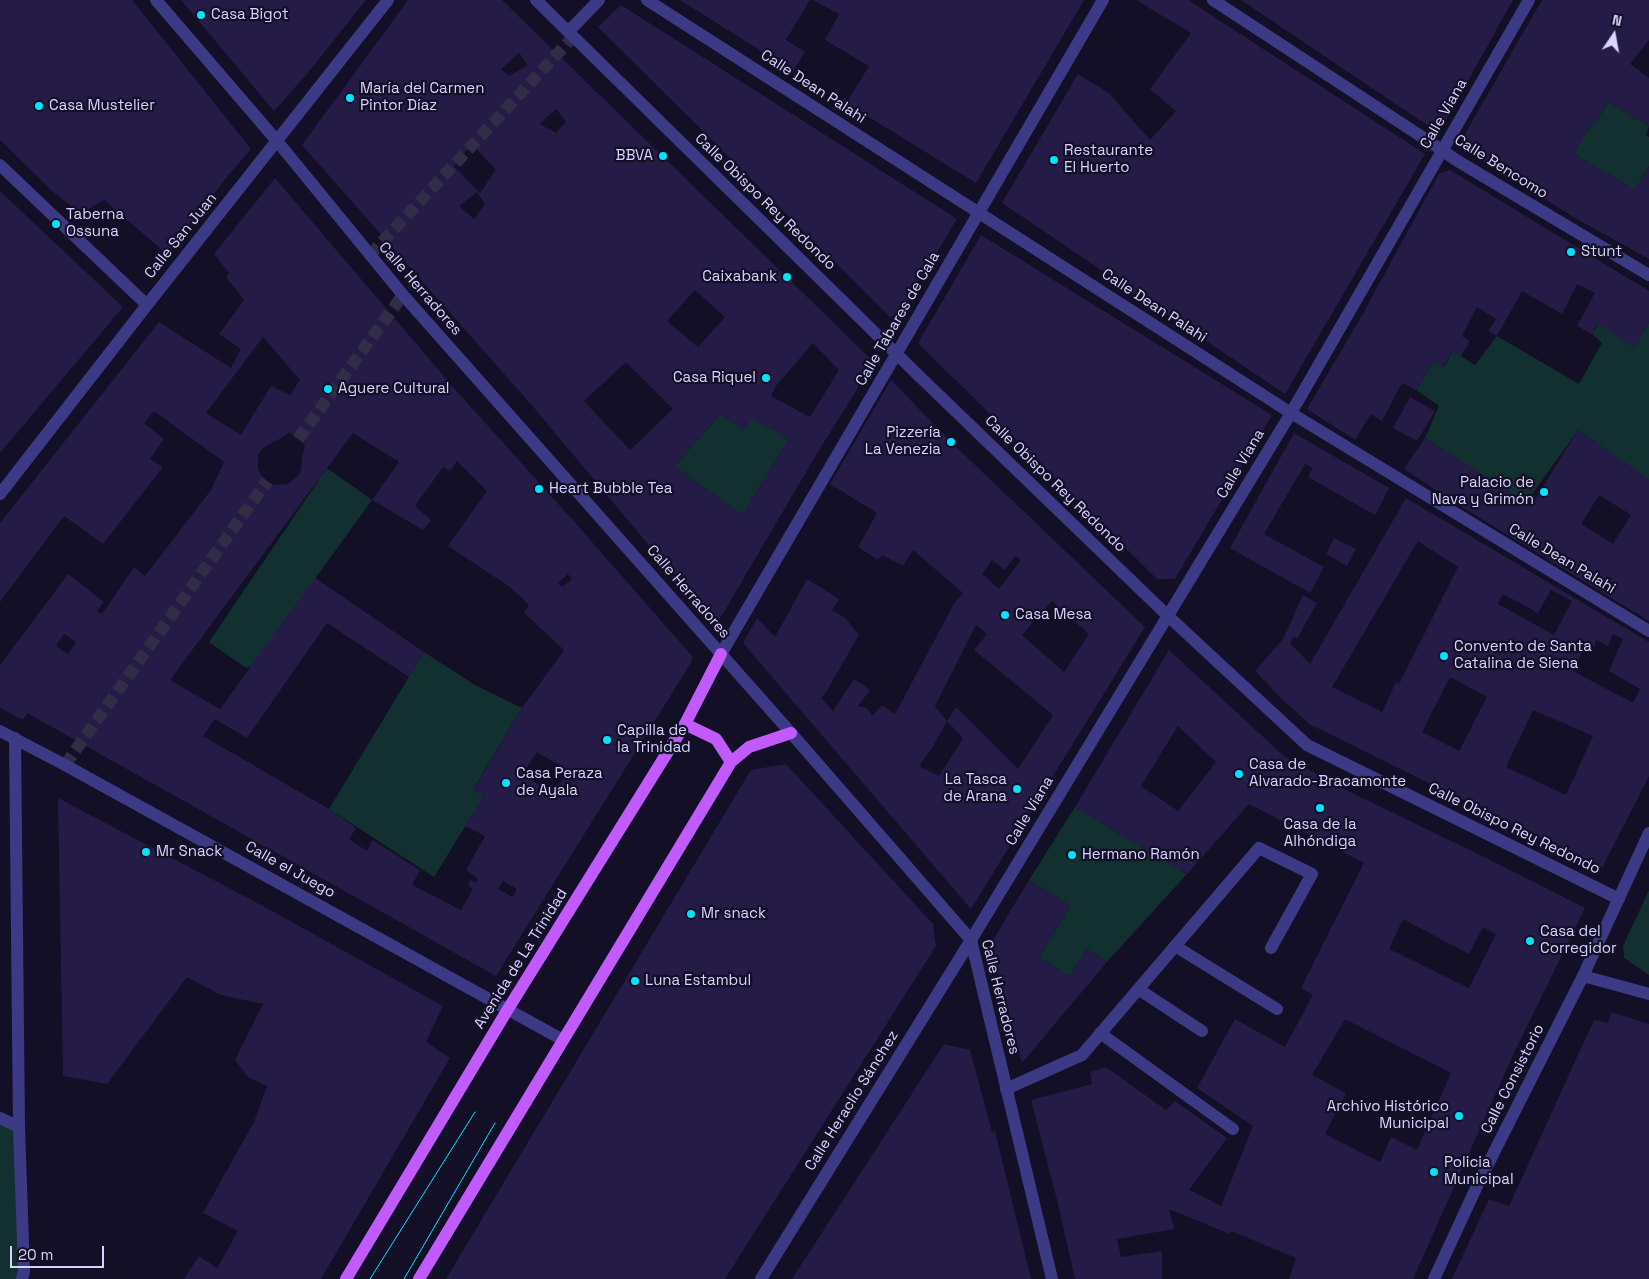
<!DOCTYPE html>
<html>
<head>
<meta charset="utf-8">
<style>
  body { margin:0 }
  #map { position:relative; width:1649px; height:1279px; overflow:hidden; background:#130f26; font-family:"Space Grotesk",sans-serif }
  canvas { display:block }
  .north { position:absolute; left:1589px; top:10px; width:50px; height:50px; -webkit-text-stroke:4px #130f26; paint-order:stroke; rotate:12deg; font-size:14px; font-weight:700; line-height:20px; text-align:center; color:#d9d4ff }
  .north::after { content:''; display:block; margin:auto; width:18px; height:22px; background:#d9d4ff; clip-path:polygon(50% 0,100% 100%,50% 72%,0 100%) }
  .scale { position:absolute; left:10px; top:1246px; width:94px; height:22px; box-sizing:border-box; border:2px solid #d9d4ff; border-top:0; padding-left:6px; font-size:15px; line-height:18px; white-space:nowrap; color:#d9d4ff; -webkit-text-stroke:4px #130f26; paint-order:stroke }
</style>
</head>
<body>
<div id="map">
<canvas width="1649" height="1279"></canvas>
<div class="north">N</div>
<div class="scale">20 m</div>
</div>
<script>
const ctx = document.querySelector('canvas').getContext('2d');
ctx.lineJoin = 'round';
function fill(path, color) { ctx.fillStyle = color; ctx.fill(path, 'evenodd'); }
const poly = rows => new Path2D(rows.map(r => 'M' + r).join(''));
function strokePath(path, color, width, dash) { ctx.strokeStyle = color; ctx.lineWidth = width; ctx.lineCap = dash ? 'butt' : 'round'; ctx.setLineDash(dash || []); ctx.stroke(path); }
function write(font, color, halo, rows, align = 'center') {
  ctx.font = font + ' "Space Grotesk",sans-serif'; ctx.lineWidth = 4.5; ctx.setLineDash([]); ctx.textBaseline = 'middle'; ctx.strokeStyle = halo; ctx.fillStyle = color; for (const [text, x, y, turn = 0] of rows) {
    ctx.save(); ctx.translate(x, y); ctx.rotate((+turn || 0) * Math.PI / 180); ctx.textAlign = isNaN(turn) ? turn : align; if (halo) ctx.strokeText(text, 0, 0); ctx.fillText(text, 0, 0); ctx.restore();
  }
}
const green = poly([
  [1608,102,1649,126,1646,135,1649,137,1649,166,1635,190,1574,154,1592,122,1595,124],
  [1607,307,1644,331,1649,322,1649,480,1578,430,1526,503,1425,438,1439,406,1416,390,1434,361,1444,367,1453,351,1475,365,1497,336,1579,384,1602,343,1592,334],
  [720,415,752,418,789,439,742,515,674,466],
  [327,468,372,500,252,666,246,668,209,642],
  [424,652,475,685,522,708,473,790,484,796,434,877,329,809],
  [1075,807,1187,874,1107,962,1087,949,1070,977,1039,957,1071,906,1029,880],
  [1649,890,1649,975,1624,958,1623,946],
  [0,1118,19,1127,22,1279,0,1279]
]);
const building = poly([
  [0,0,132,0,251,149,226,178,168,255,104,200,81,214,51,190,0,140],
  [181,0,366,0,307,74,274,111],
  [408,0,502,0,874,362,819,450,718,622,662,561,535,409,302,145],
  [519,53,528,65,509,76,501,69],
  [556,109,566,122,556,133,540,124],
  [472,144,496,170,480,193,454,166],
  [477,192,485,204,474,219,459,206],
  [695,290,725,317,698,347,667,321],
  [813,343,839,370,810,417,771,396,776,386],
  [626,362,673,409,630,450,584,401],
  [720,415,744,430,752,418,789,439,742,515,674,466],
  [680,0,810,0,786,40,805,52,793,71],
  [813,0,1084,0,976,183,846,103,869,66,825,40,839,14],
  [1136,0,1188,0,1425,154,1285,394,1002,203,1078,74,1109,93,1150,140,1176,111,1150,89,1191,33],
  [1241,0,1513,0,1439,133],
  [1542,0,1649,0,1649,40,1630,64,1649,78,1649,126,1608,102,1595,124,1592,122,1574,154,1635,190,1649,166,1649,259,1582,222,1458,146],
  [621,5,957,219,899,315,890,317,598,27],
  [1450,170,1649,291,1649,322,1635,348,1597,323,1592,334,1577,326,1595,293,1577,284,1562,314,1522,291,1497,336,1488,331,1496,319,1477,307,1462,336,1470,341,1461,356,1453,351,1443,367,1434,361,1416,390,1402,383,1382,421,1371,414,1355,440,1307,409,1361,317,1439,174],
  [275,178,453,387,571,518,692,656,692,661,496,976,27,713,23,720,0,708,0,665,68,574,104,602,97,611,102,614,134,567,145,576,211,490,224,462,154,411,144,423,164,439,150,459,163,467,103,544,64,516,0,602,0,523,159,322,231,368,241,349,219,334,244,300,226,277,229,273,214,254],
  [263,337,300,380,290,395,271,386,241,435,206,413],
  [289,432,305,445,302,457,301,470,298,476,288,484,275,485,267,481,262,476,258,469,258,456,262,449,267,445,280,439],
  [353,433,399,462,372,500,423,530,431,520,415,506,443,467,450,471,457,461,487,491,448,546,510,587,529,605,524,613,564,650,522,708,473,791,484,796,465,826,485,836,466,870,478,879,476,883,470,880,468,886,473,889,461,910,412,885,420,870,372,840,367,851,349,839,356,828,329,809,203,736,215,719,247,738,327,623,409,677,424,652,315,578,220,709,170,680],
  [568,574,572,579,562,587,558,583],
  [64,634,76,642,68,654,56,646],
  [537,752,568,770,553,794,522,775],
  [503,881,517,889,513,897,498,889],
  [0,191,123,307,0,453],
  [981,235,1272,415,1175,579,1157,579,918,343],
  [891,380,951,442,1145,627,971,909,743,643,757,618,775,637,807,579,839,599,832,610,845,618,859,635,825,694,821,698,833,711,854,679,870,690,858,706,867,708,872,716,882,705,895,714,955,602,963,593,913,550,903,566,882,555,878,560,858,547,877,513,830,484],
  [1015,556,1021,560,999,589,982,574,992,560,1005,570],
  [1052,601,1089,634,1064,672,1022,635],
  [976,625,987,634,974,650,1053,715,1018,769,956,707,947,721,963,738,939,776,919,766,932,748,947,721,935,706],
  [1410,397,1435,411,1417,441,1393,428],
  [1578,430,1649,480,1649,621,1457,504,1404,469,1425,438,1531,506],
  [1599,495,1631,515,1613,544,1581,524],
  [1294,433,1389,488,1375,515,1308,477,1313,468,1305,464,1264,534,1324,567,1310,593,1230,548],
  [1406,498,1649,642,1649,776,1602,868,1309,724,1280,697,1255,671,1283,639,1303,595,1317,603,1297,639,1294,637,1290,643,1310,664],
  [1418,541,1458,567,1399,684,1396,682,1382,712,1332,687],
  [1551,590,1572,601,1554,635,1498,604,1503,594,1538,613],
  [1613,634,1623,639,1609,671,1640,689,1633,703,1573,671,1586,644,1594,647,1596,640,1608,646],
  [1450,677,1487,697,1459,751,1422,732],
  [1533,710,1593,736,1566,795,1506,767],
  [1334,538,1356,549,1347,566,1326,554],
  [1169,650,1284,756,1338,786,1488,859,1585,908,1513,1055,1413,1279,1289,1279,1296,1258,1231,1231,1230,1234,1169,1209,1174,1229,1117,1239,1121,1257,1162,1251,1162,1279,1075,1279,1057,1200,1031,1100,1092,1084,1090,1072,1106,1067,1166,1110,1175,1101,1227,1138,1189,1190,1221,1206,1253,1126,1197,1088,1235,1019,1285,1047,1313,995,1301,988,1364,863,1249,804,1187,874,1075,807],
  [1178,726,1216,762,1178,811,1141,786],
  [1403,919,1469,954,1483,927,1496,934,1469,988,1389,949],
  [1345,1019,1451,1073,1417,1150,1391,1137,1380,1162,1325,1134,1346,1093,1312,1075],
  [786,764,933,924,936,946,725,1279,446,1279,751,770],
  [58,798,265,907,443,1006,426,1042,450,1058,321,1279,184,1279,199,1256,217,1268,238,1231,203,1213,254,1122,267,1086,248,1077,235,1060,263,1004,221,995,187,977,107,1084,63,1076],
  [1029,880,1071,906,1039,957,1070,977,1087,949,1107,962,1022,1063,990,945],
  [1611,1012,1649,1024,1649,1279,1452,1279,1489,1199,1509,1206,1594,1020,1608,1023],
  [944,1044,970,1050,992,1132,995,1131,1031,1279,792,1279]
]);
const minorTunnel = poly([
  [370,255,573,37],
  [298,439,403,295],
  [65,765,267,481]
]);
const minor = poly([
  [156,0,277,141,403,295,791,733,971,940,1052,1279],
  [536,0,917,374,1168,616,1307,745,1619,899],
  [647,0,1291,413,1649,631],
  [1213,0,1442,150,1456,160,1649,275],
  [568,32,599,0],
  [0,165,147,305],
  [0,494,147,305,388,0],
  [721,654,1103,0],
  [0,731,65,765,563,1040],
  [15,738,19,1127,24,1272,22,1279],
  [1175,946,1277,1009],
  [1583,976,1649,994],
  [1138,989,1202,1031],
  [1100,1033,1233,1129],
  [1006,1089,1082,1055,1259,848,1312,874,1271,948],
  [0,1118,19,1127],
  [761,1279,971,940,1291,413,1529,0],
  [1434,1279,1477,1186,1583,976,1649,833]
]);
const major = poly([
  [685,724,716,739,731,762],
  [346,1279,508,1009,685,724,721,654],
  [419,1279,731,762,749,747,791,733]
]);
const tram = poly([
  [370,1279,475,1112],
  [404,1279,495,1123]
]);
const markers = [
  [201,15,5,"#00e5ff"],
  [350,98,5,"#00e5ff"],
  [39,106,5,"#00e5ff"],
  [663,156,5,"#00e5ff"],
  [1054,160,5,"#00e5ff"],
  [56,224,5,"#00e5ff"],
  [1571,252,5,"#00e5ff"],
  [787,277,5,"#00e5ff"],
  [766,378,5,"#00e5ff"],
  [328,389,5,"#00e5ff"],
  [951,442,5,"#00e5ff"],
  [539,489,5,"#00e5ff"],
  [1544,492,5,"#00e5ff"],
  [1005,615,5,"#00e5ff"],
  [1444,656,5,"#00e5ff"],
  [607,740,5,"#00e5ff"],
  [1239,774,5,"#00e5ff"],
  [506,783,5,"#00e5ff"],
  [1017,789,5,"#00e5ff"],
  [1320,808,5,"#00e5ff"],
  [146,852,5,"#00e5ff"],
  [1072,855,5,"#00e5ff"],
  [691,914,5,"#00e5ff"],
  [1530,941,5,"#00e5ff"],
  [635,981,5,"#00e5ff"],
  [1459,1116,5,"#00e5ff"],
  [1434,1172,5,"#00e5ff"]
];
const poiNames = [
  ["Casa Bigot",211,15],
  ["María del Carmen",360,89],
  ["Pintor Díaz",360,106],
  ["Casa Mustelier",49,106],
  ["Restaurante",1064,151],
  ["El Huerto",1064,168],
  ["BBVA",653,156,"right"],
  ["Taberna",66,215],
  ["Ossuna",66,232],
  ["Stunt",1581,252],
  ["Caixabank",777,277,"right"],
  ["Casa Riquel",756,378,"right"],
  ["Aguere Cultural",338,389],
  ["Pizzería",941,433,"right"],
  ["La Venezia",941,450,"right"],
  ["Palacio de",1534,483,"right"],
  ["Nava y Grimón",1534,500,"right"],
  ["Heart Bubble Tea",549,489],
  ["Casa Mesa",1015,615],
  ["Convento de Santa",1454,647],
  ["Catalina de Siena",1454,664],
  ["Capilla de",617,731],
  ["la Trinidad",617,748],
  ["Casa de",1249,765],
  ["Alvarado-Bracamonte",1249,782],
  ["Casa Peraza",516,774],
  ["de Ayala",516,791],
  ["La Tasca",1007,780,"right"],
  ["de Arana",1007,797,"right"],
  ["Casa de la",1320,825,"center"],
  ["Alhóndiga",1320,842,"center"],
  ["Mr Snack",156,852],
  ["Hermano Ramón",1082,855],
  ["Mr snack",701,914],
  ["Casa del",1540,932],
  ["Corregidor",1540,949],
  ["Luna Estambul",645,981],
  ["Archivo Histórico",1449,1107,"right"],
  ["Municipal",1449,1124,"right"],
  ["Policia",1444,1163],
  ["Municipal",1444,1180]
];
const streetNames = [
  ["Calle Dean Palahi",813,87,33],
  ["Calle Viana",1444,114,-60],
  ["Calle Bencomo",1501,167,32],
  ["Calle Obispo Rey Redondo",765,202,44],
  ["Calle San Juan",181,236,-51],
  ["Calle Herradores",420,289,49],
  ["Calle Dean Palahi",1154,306,33],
  ["Calle Tabares de Cala",898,319,-60],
  ["Calle Viana",1241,464,-59],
  ["Calle Obispo Rey Redondo",1055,484,44],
  ["Calle Dean Palahi",1562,559,31],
  ["Calle Herradores",688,592,49],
  ["Calle Viana",1030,811,-59],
  ["Calle Obispo Rey Redondo",1514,829,26],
  ["Calle el Juego",290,870,29],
  ["Avenida de La Trinidad",521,959,-58],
  ["Calle Herradores",1000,997,76],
  ["Calle Consistorio",1513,1079,-63],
  ["Calle Heraclio Sánchez",852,1101,-58]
];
fill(green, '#12302f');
fill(building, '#241b47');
strokePath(minorTunnel, '#312d47', 12, [12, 6]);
strokePath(minor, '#3d3a85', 12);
strokePath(major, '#c25bff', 12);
strokePath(tram, '#00e5ff', 1);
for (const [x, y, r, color] of markers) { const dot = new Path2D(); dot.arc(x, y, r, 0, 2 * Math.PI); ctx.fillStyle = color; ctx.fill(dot); strokePath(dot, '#130f26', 2); }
write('15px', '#d9d4ff', '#130f26', poiNames, 'left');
write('15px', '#d9d4ff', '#130f26', streetNames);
</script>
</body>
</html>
